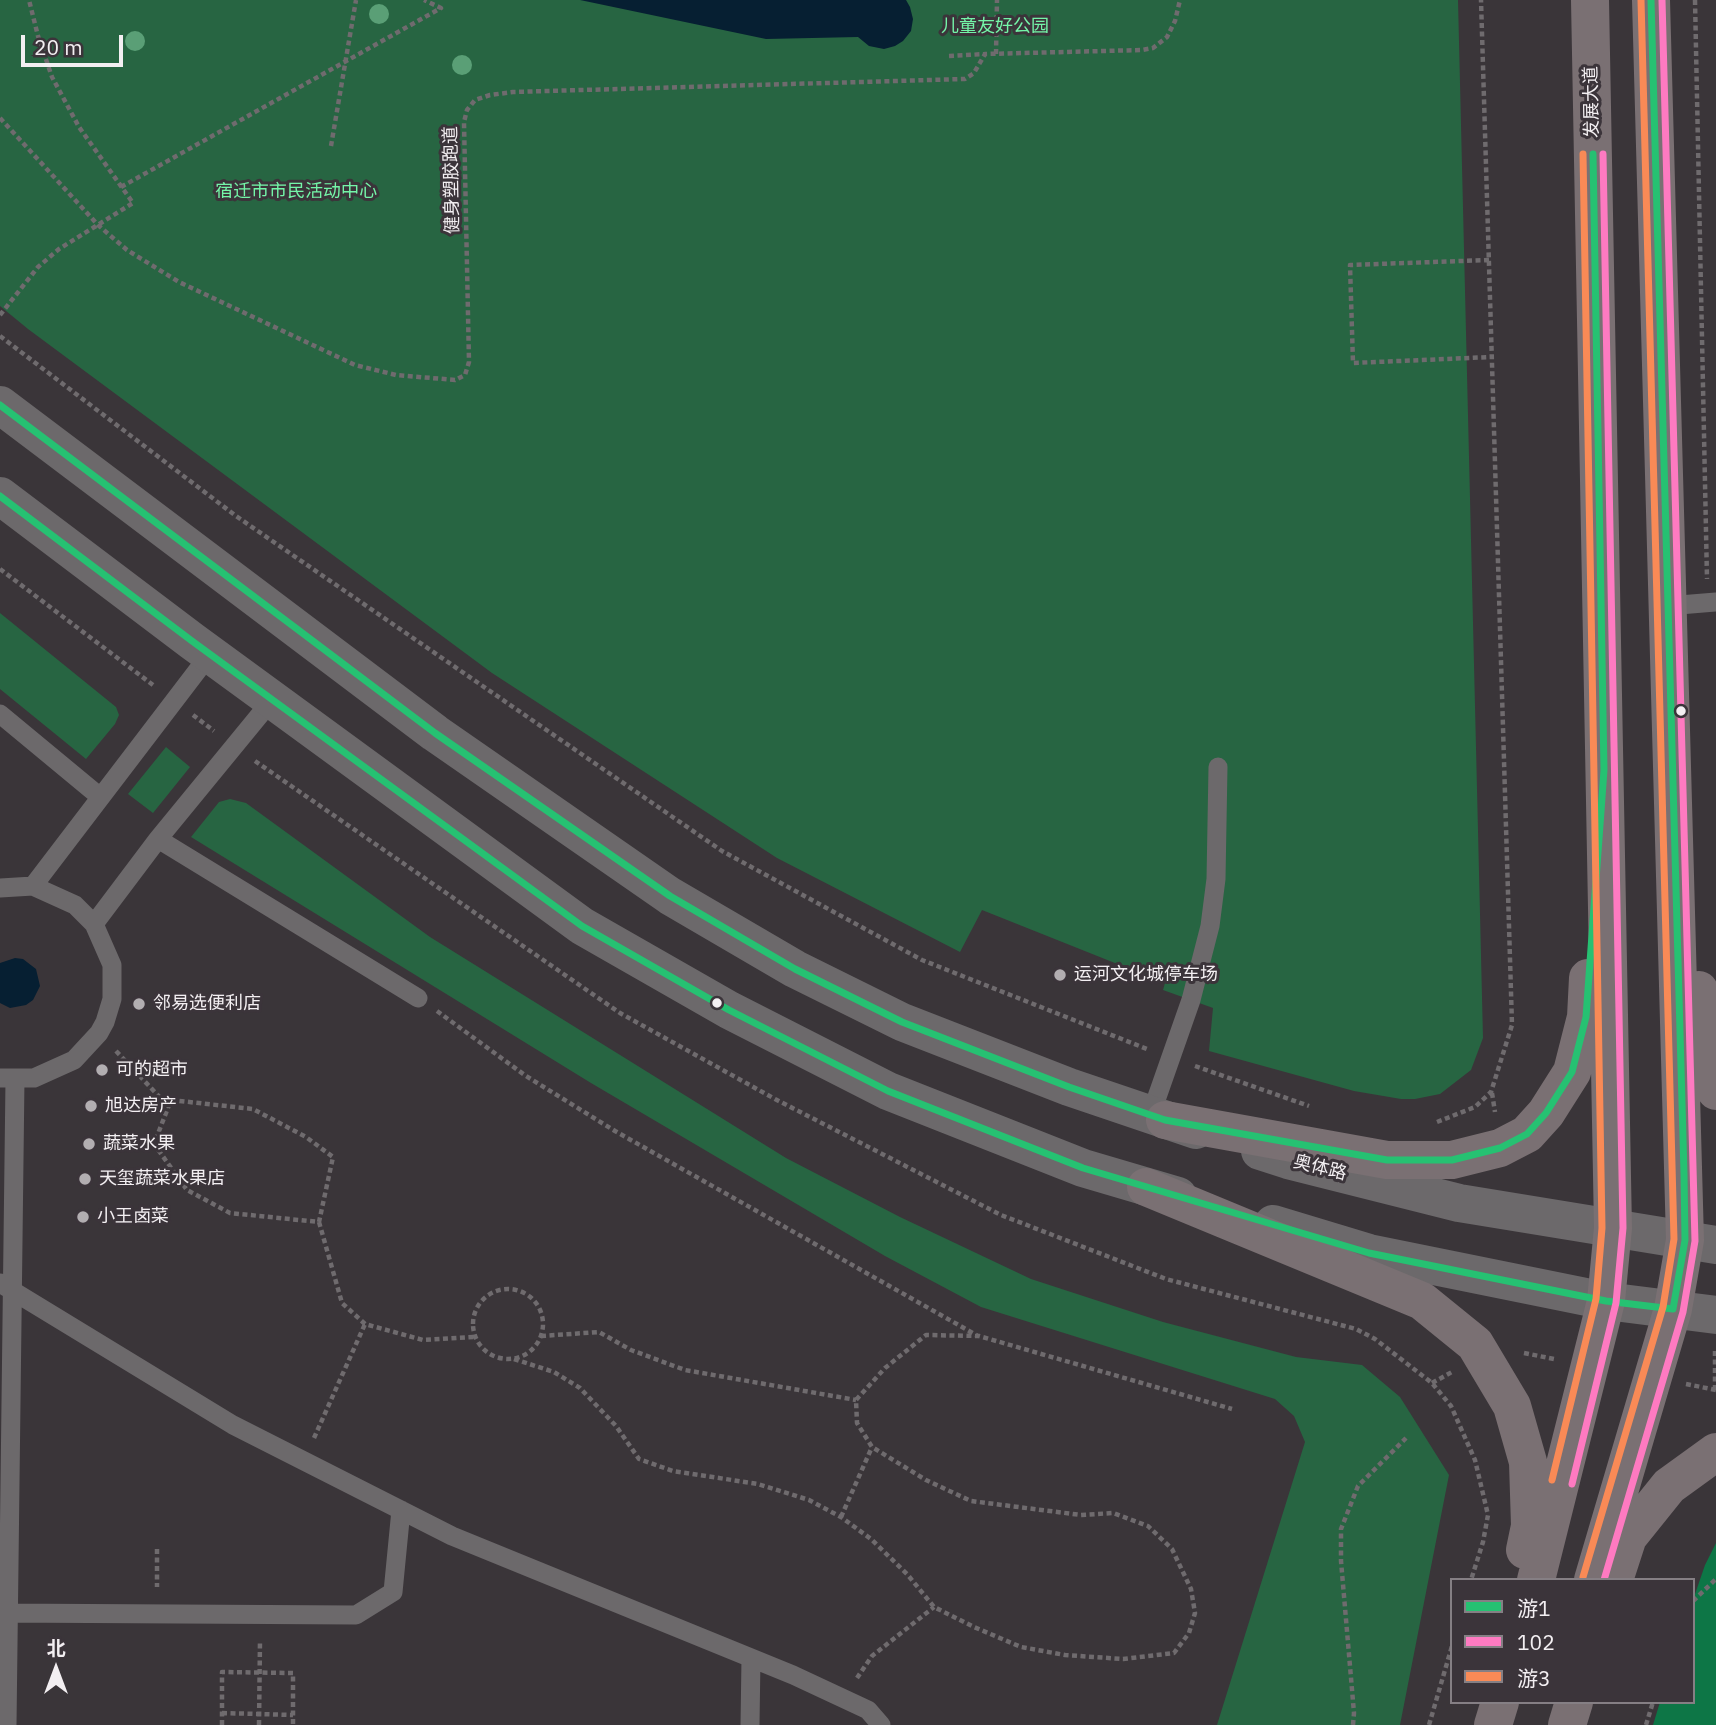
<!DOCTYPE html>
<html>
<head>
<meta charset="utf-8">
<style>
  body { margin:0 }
  #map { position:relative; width:1716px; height:1725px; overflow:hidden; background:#3a3539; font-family:"IBM Plex Sans","Noto Sans SC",sans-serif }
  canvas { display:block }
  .legend { position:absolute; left:1450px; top:1578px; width:245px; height:126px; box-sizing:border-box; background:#3b343a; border:2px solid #857f84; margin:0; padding:9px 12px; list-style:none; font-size:21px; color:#f3eff2 }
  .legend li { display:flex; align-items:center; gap:14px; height:35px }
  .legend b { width:35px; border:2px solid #857f84 }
  .north { position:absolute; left:21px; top:1634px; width:70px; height:70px; -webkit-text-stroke:5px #3b343a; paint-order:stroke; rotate:0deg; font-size:19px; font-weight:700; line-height:28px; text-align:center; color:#f3eff2 }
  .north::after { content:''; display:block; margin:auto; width:24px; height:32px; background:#f3eff2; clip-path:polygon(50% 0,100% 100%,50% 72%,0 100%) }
  .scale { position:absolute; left:21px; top:35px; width:102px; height:32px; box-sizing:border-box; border:4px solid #f3eff2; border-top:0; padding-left:9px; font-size:21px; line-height:24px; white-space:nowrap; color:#f3eff2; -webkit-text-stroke:5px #3b343a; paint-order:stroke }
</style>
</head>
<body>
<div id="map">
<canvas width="1716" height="1725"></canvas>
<ul class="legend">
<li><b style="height:9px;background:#26c172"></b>游1</li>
<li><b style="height:9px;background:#fe7ac1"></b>102</li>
<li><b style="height:9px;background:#f98a56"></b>游3</li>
</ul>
<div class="north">北</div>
<div class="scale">20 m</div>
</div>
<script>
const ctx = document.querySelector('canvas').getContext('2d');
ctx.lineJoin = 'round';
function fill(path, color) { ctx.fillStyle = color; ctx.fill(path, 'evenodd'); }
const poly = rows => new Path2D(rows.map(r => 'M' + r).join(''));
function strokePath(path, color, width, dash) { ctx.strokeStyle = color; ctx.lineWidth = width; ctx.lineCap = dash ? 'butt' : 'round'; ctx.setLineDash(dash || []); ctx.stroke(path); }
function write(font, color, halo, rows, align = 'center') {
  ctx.font = font + ' "IBM Plex Sans","Noto Sans SC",sans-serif'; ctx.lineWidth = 6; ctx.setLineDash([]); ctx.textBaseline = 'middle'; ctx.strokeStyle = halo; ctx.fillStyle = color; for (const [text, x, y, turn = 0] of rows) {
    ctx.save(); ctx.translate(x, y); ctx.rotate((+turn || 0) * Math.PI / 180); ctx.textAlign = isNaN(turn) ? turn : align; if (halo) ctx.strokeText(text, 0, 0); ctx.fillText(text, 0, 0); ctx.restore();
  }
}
const green = poly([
  [0,0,1458,0,1483,1038,1471,1070,1440,1094,1415,1099,1401,1099,1354,1091,1209,1051,1213,1008,1163,990,1165,983,982,910,960,952,777,858,492,673,28,329,0,306],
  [0,613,116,707,119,715,115,724,86,759,0,689],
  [166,747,190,767,153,813,128,794],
  [230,799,246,803,430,937,786,1158,900,1217,1031,1279,1163,1322,1296,1357,1362,1365,1400,1397,1449,1475,1400,1725,1217,1725,1305,1442,1294,1416,1275,1399,981,1307,885,1256,591,1083,191,837,219,802]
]);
const forest = poly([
  [1716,1543,1716,1725,1653,1725,1660,1702,1693,1702,1693,1600,1705,1565]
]);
const water = poly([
  [580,0,906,0,910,7,913,19,911,31,903,41,895,46,884,49,869,46,858,37,766,39],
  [15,958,23,959,36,969,40,986,33,1000,26,1005,10,1008,0,1003,0,963]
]);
const path = poly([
  [1695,0,1707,579],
  [996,54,997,0],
  [949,56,986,54],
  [0,118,98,225,127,250,179,282,355,365,396,375,455,380,465,375,469,362,464,122,467,110,475,100,490,95,513,92,965,79,974,73,985,54,1142,50,1153,48,1167,37,1175,21,1180,0],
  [331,146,356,0],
  [121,187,441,8,424,0],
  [1489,260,1350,265,1353,363,1491,357],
  [0,315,38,267,59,249,133,203,79,127,52,77,38,36,29,0],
  [0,336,236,516,722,851,922,960,1147,1049],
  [0,569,153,685],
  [193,715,214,731],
  [255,761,620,1013,775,1099,1001,1215,1166,1279,1356,1329,1375,1339,1432,1383,1451,1406,1475,1460,1488,1515,1483,1542,1471,1580],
  [437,1011,526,1076,615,1131,978,1336],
  [116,1051,169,1107],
  [1195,1066,1309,1106],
  [1492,1093,1495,1112],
  [171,1100,253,1109,306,1137,333,1157,319,1222,230,1213,187,1190,154,1144,171,1100],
  [1437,1122,1475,1107,1491,1092,1512,1025,1481,0],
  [319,1222,342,1303,365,1324,423,1340,474,1337],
  '473 1324a35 35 0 1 1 70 0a35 35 0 1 1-70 0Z',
  [541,1336,599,1332,631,1350,685,1370,856,1400],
  [1715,1351,1715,1391],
  [1524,1353,1554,1359],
  [514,1359,554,1372,580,1388,616,1426,639,1459,673,1471,758,1484,809,1500,841,1517,871,1539,907,1574,934,1607,974,1627,1021,1647,1065,1655,1123,1659,1174,1653,1189,1633,1195,1613,1191,1589,1172,1549,1148,1526,1113,1513,1081,1515,971,1501,926,1480,872,1447,857,1423,856,1400,885,1368,926,1335,979,1336,1232,1409],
  [1432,1383,1452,1372],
  [1686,1384,1716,1390],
  [314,1438,365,1324],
  [841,1517,872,1447],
  [157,1549,157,1587],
  [1693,1601,1716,1579],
  [857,1678,872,1656,934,1607],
  [222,1713,293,1715],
  [222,1725,222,1672,293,1673,293,1725],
  [259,1725,260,1640],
  [1353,1725,1354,1713,1341,1561,1341,1529,1358,1486,1406,1438],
  [1429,1725,1452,1646],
  [1646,1725,1653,1702]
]);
const service = poly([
  [1667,606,1716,602],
  [0,714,99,796],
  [158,839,418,998],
  [33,886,210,654],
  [0,888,33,886,75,905,94,924,112,965,112,999,105,1022,99,1033,74,1060,34,1078,0,1078],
  [94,924,158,839,272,700],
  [1151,1114,1191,1000,1210,926,1216,879,1218,767],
  [0,1283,233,1425,452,1536,793,1675,868,1710,881,1725],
  [0,1613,356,1615,393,1592,401,1510],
  [7,1725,15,1079],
  [750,1725,751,1658]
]);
const secondary = poly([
  [0,405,435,733,670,896,795,969,902,1022,1069,1087,1196,1130],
  [0,496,192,641,582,926,729,1010,888,1091,1083,1168,1178,1196],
  [1260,1151,1288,1160,1459,1203,1716,1245],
  [1273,1224,1369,1253,1606,1301,1716,1315]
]);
const primary = poly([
  [1699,990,1716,1091],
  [1165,1120,1387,1160,1452,1160,1500,1148,1527,1134,1546,1113,1572,1072,1586,1017,1588,978],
  [1146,1187,1422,1301,1475,1344,1512,1406,1528,1462,1530,1526,1525,1550],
  [1616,1574,1628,1537,1669,1486,1716,1452],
  [1536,1580,1606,1301,1613,1228,1590,0],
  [1593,1580,1673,1309,1685,1240,1651,0],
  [1493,1725,1500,1702],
  [1567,1725,1574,1702]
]);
const bus1 = poly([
  [0,405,435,733,670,896,795,969,902,1022,1069,1087,1165,1120,1387,1160,1452,1160,1500,1148,1527,1134,1546,1113,1572,1072,1586,1017,1604,770,1593,154],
  [0,496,192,641,582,926,729,1010,888,1091,1083,1168,1369,1253,1606,1301,1673,1309,1685,1240,1684,1173,1651,0]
]);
const bus2 = poly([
  [1572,1484,1616,1303,1623,1228,1603,154],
  [1604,1580,1683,1312,1695,1241,1662,0]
]);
const bus3 = poly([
  [1552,1480,1596,1299,1602,1228,1583,154],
  [1583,1577,1663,1307,1674,1239,1641,0]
]);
const trees = [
  [379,14],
  [135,41],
  [462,65]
];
const markers = [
  [1681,711,6,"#f3eff2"],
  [1060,975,7,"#b2aeb1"],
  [717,1003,6,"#f3eff2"],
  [139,1004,7,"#b2aeb1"],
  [102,1070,7,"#b2aeb1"],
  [91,1106,7,"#b2aeb1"],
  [89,1144,7,"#b2aeb1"],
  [85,1179,7,"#b2aeb1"],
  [83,1217,7,"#b2aeb1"]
];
const parkNames = [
  ["儿童友好公园",995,27],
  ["宿迁市市民活动中心",296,192]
];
const streetNames = [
  ["发展大道",1592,102,-91],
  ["健身塑胶跑道",452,180,-91],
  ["奥体路",1320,1168,14]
];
const poiNames = [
  ["运河文化城停车场",1074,975],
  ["邻易选便利店",153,1004],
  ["可的超市",116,1070],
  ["旭达房产",105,1106],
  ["蔬菜水果",103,1144],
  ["天玺蔬菜水果店",99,1179],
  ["小王卤菜",97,1217]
];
fill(green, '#276542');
fill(forest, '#0d7646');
fill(water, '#061f32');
strokePath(path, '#6f6b6e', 4.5, [5, 3.5]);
strokePath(service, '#6c696b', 19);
strokePath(secondary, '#6c696b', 38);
strokePath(primary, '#7a7073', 38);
strokePath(bus1, '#26c172', 7);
strokePath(bus2, '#fe7ac1', 7);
strokePath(bus3, '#f98a56', 7);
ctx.fillStyle = '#5a9f76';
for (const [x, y] of trees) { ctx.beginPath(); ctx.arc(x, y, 10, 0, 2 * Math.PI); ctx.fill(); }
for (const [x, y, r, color] of markers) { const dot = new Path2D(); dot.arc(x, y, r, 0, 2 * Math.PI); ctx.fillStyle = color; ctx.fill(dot); strokePath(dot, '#3b343a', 2.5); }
write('18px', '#74f5a8', '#3b343a', parkNames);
write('18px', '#f3eff2', '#3b343a', streetNames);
write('18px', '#f3eff2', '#3b343a', poiNames, 'left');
</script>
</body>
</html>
